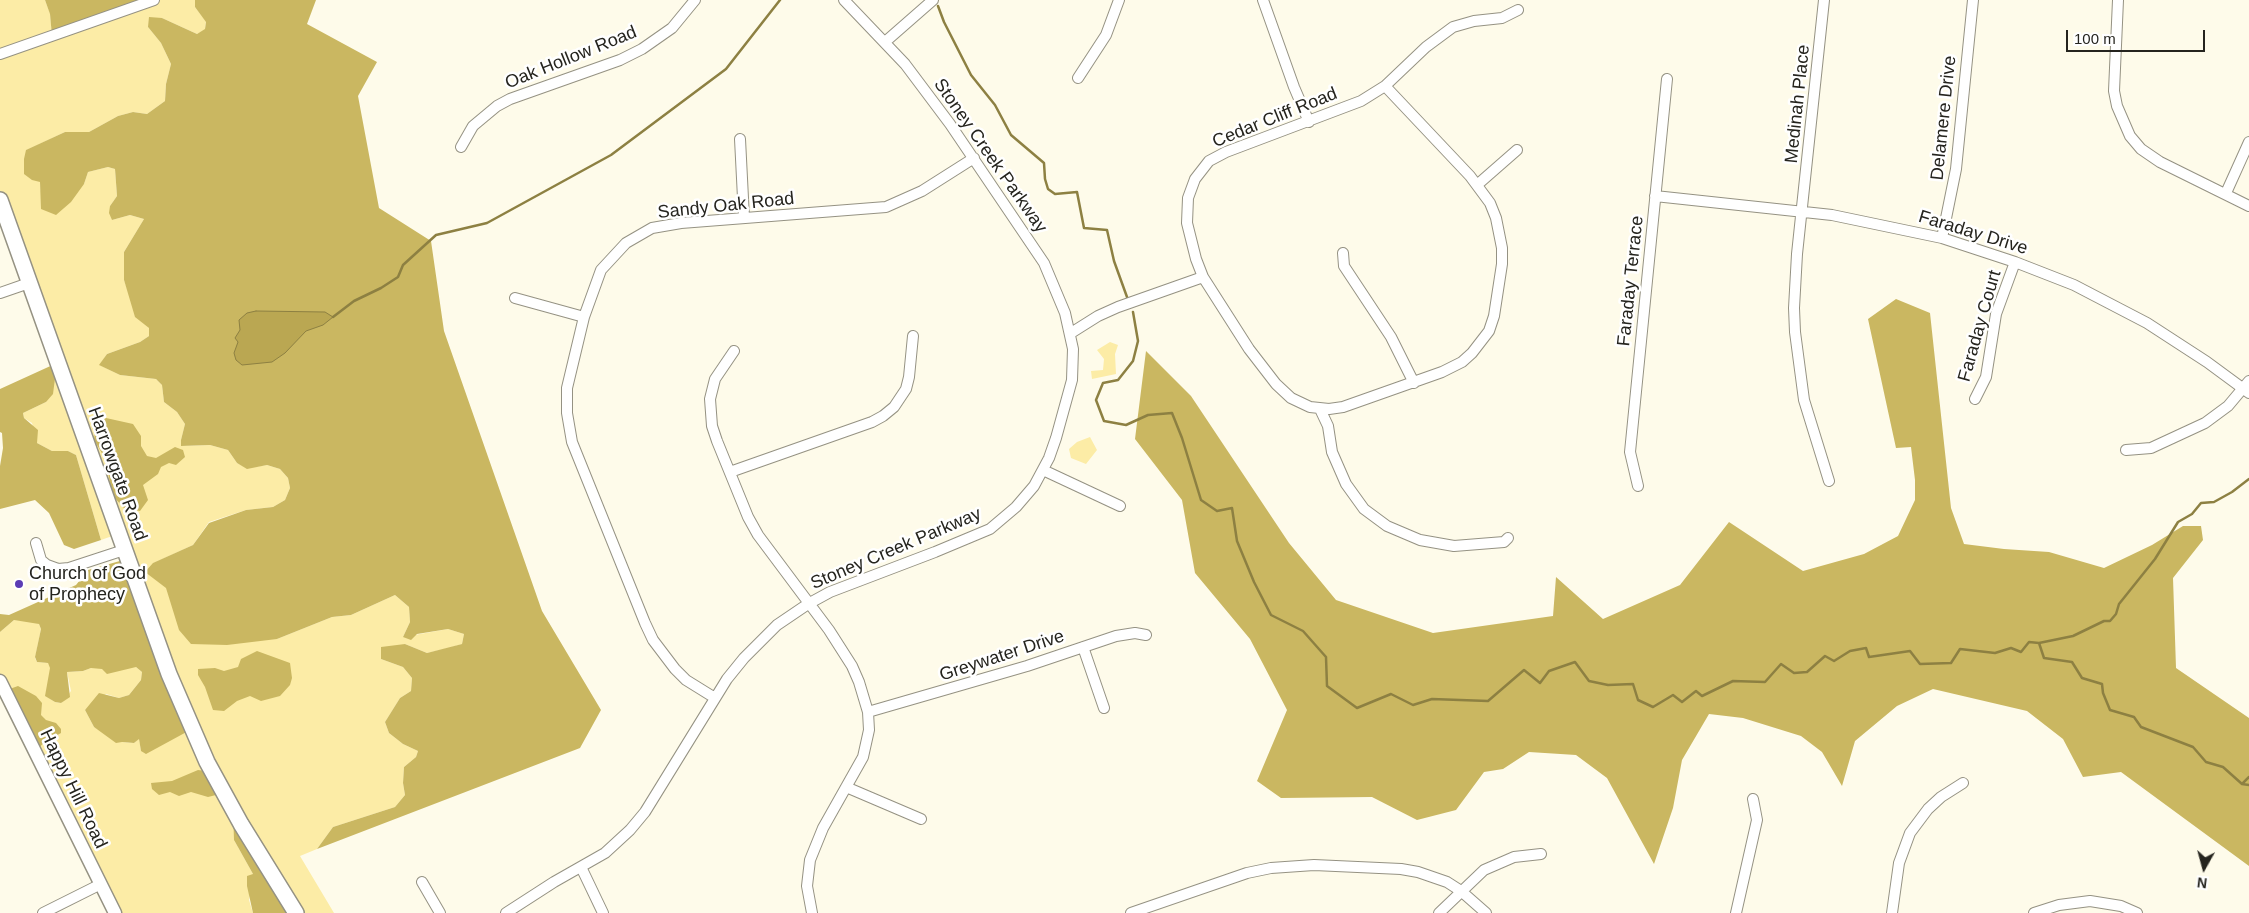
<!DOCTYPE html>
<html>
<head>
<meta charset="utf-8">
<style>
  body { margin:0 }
  #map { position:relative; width:2249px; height:913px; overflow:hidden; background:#fefbea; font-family:Arial,sans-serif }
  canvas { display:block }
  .north { position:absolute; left:2179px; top:843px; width:50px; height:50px; -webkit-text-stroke:4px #fff; paint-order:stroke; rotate:187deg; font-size:14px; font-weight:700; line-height:20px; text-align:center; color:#25241e }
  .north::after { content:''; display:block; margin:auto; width:18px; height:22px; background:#25241e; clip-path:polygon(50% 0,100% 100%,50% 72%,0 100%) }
  .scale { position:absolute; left:2066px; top:30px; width:139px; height:22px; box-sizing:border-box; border:2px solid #25241e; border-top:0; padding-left:6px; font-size:15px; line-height:18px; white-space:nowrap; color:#25241e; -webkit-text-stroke:4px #fff; paint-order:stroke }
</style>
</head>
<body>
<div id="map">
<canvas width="2249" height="913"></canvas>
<div class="north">N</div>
<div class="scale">100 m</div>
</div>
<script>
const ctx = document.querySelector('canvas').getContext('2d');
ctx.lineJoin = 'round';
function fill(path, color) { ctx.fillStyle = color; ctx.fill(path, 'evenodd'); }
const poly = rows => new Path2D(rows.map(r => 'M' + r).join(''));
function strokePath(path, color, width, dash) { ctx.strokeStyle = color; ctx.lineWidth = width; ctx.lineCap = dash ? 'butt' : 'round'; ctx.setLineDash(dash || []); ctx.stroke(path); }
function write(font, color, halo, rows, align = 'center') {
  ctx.font = font + ' Arial,sans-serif'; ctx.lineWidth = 5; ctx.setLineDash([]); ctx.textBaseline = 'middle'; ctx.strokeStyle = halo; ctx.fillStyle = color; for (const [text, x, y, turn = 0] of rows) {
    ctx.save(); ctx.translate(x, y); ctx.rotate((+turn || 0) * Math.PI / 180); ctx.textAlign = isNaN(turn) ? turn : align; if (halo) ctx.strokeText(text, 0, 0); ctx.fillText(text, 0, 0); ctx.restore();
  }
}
const green = poly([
  [0,0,45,0,50,13,52,35,154,0,195,0,195,7,206,21,205,30,197,34,162,18,148,27,161,43,171,64,166,84,165,101,147,114,133,112,118,116,89,132,65,132,27,150,40,182,41,192,84,184,88,172,108,167,115,169,117,196,110,206,112,220,130,215,144,219,124,252,124,280,130,297,149,328,149,336,140,342,107,354,100,365,120,375,156,379,162,385,164,402,177,412,185,424,181,440,182,446,210,445,228,450,237,463,247,468,267,465,280,469,288,478,290,488,285,500,273,507,246,510,209,522,193,545,154,563,277,639,332,617,351,615,395,595,409,607,410,622,403,637,448,629,464,634,462,644,449,648,427,653,405,644,381,659,403,667,412,678,411,691,400,698,385,722,389,733,403,744,418,751,416,757,404,767,403,783,405,795,395,807,333,827,317,849,300,856,334,913,296,913,234,840,253,874,249,900,253,913,114,913,0,681,0,632,14,620,33,621,39,624,41,629,35,658,37,662,48,663,51,668,46,696,55,702,61,703,71,691,67,672,83,671,91,668,136,667,142,672,141,680,129,695,119,698,106,694,85,710,94,727,122,742,134,743,139,738,141,751,192,729,118,534,101,540,76,455,68,451,52,451,37,443,32,423,24,418,23,413,46,402,57,363,0,200],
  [1110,342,1118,345,1115,354,1116,374,1092,379,1091,371,1103,370,1104,359,1097,350],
  [1090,437,1097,450,1086,464,1071,458,1069,449,1077,442]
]);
const forest = poly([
  [45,0,154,0,52,36,50,14],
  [195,0,316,0,307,24,377,62,358,96,379,208,431,241,444,331,542,611,601,710,580,748,317,849,333,827,395,807,405,795,403,783,404,767,416,757,418,751,403,744,389,733,385,722,400,698,411,691,412,678,403,667,381,659,381,647,405,644,427,653,462,644,464,634,448,629,417,634,411,640,403,637,410,622,409,607,395,595,351,615,332,617,277,639,227,645,191,644,179,630,166,588,145,572,153,563,193,545,209,523,246,510,273,507,285,500,290,488,288,478,280,469,267,465,247,469,237,463,228,450,210,445,181,446,181,440,185,424,177,412,164,402,162,385,156,379,120,375,99,365,107,354,140,342,149,336,149,328,135,317,124,280,124,252,144,219,130,215,112,220,109,213,110,206,117,196,115,169,108,167,88,172,84,184,71,202,56,215,41,209,40,182,32,180,24,174,24,159,26,150,65,132,89,132,118,116,133,112,147,114,165,101,166,84,171,64,161,43,148,27,149,17,162,18,197,34,205,29,206,22,195,7],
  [1896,299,1930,313,1951,508,1964,544,2004,549,2049,552,2104,568,2152,545,2183,526,2201,526,2203,540,2173,578,2176,668,2249,718,2249,866,2121,772,2083,777,2063,739,2027,711,1933,689,1897,706,1855,741,1842,786,1822,752,1801,736,1743,718,1709,714,1682,760,1673,808,1654,864,1607,778,1576,755,1529,752,1503,769,1484,772,1456,810,1417,820,1372,797,1281,798,1257,781,1287,710,1250,639,1195,573,1182,500,1135,439,1146,351,1191,396,1289,543,1336,600,1433,633,1553,616,1556,577,1603,619,1680,585,1729,522,1803,571,1864,554,1898,536,1915,500,1915,480,1911,447,1896,448,1868,319],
  [57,363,53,394,46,402,23,413,24,418,38,430,37,443,52,451,68,451,76,455,101,540,74,549,64,545,49,513,35,500,0,509,0,466,3,448,2,433,0,432,0,389],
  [106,418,133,424,141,436,141,446,147,456,156,458,175,447,183,450,185,457,176,465,169,463,161,467,158,474,143,485,148,500,140,511,124,508,112,495,106,460,94,440,96,424],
  [127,559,192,729,146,754,141,751,139,739,134,743,122,742,116,743,94,727,85,710,99,693,119,698,129,695,141,680,142,672,136,667,107,674,102,669,91,668,83,671,67,672,70,697,61,703,55,702,45,696,50,668,48,663,37,662,35,657,41,629,39,624,14,620,0,632,0,614,9,615,76,585,88,570],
  [257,651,290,663,292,678,290,685,280,696,261,701,250,696,237,701,224,711,213,710,205,687,198,675,198,669,215,668,224,671,238,667,241,659],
  [18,686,36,696,42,703,41,715,46,720,56,723,61,729,61,733,45,742,35,751,4,691],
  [198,770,213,772,224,793,208,797,191,792,179,796,170,792,159,795,152,789,151,783,172,781],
  [233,809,296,913,253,913,247,886,247,876,253,874,234,840]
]);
const water = poly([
  [256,311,325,312,333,317,323,325,306,331,285,353,272,362,242,365,236,360,234,353,238,342,235,338,240,330,239,320,247,313,256,311]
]);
const stream = poly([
  [938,6,944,22,971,75,995,105,1011,135,1044,163,1045,179,1048,189,1055,194,1077,192,1084,228,1107,230,1114,261,1127,297],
  [1133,312,1138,341,1133,361,1118,380,1103,383,1096,400,1104,421,1126,425,1148,415,1172,413,1182,438,1201,500,1217,511,1232,508,1237,541,1254,582,1271,615,1303,631,1326,657,1327,686,1357,708,1391,694,1413,705,1432,699,1488,701,1524,670,1540,683,1549,671,1575,662,1589,681,1608,685,1633,684,1638,700,1653,707,1673,695,1682,702,1696,691,1702,696,1733,681,1765,682,1781,664,1794,673,1807,672,1825,656,1834,661,1850,651,1866,648,1869,657,1910,651,1920,664,1951,663,1960,649,1995,653,2011,648,2021,652,2029,642,2039,643,2044,658,2072,662,2082,678,2102,684,2103,693,2110,710,2134,717,2141,727,2193,747,2206,762,2223,767,2242,784,2249,785],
  [333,317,354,301,381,288,398,277,403,265,436,235,487,223,611,155,726,69,780,0],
  [2039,643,2073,636,2104,621,2110,621,2116,614,2119,604,2155,559,2178,522,2192,514,2201,503,2214,502,2232,492,2249,479],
  [2242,784,2249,777]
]);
const minor = poly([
  [1263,0,1294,87,1309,122],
  [1824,0,1797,254,1794,308,1795,332,1804,400,1829,481],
  [2118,0,2114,91,2117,106,2130,136,2141,149,2160,162,2249,206],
  [885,42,933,0],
  [0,54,154,0],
  [1078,78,1106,35,1119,0],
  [1385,86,1470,176,1490,203,1496,218,1502,248,1502,264,1494,316,1489,331,1472,353,1462,362,1442,372,1343,407,1329,409,1310,407,1291,398,1276,384,1249,349,1203,277,1196,259,1187,223,1188,198,1195,179,1209,161,1226,152,1361,101,1385,86,1426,47,1453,27,1474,21,1502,18,1518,10],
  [740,139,744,218],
  [461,147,473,126,497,106,510,99,620,60,642,49,672,28,695,0],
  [1477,185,1517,150],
  [2226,193,2249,142],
  [1655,196,1832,215,1942,238,2015,262,2074,285,2147,323,2207,362,2249,393],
  [1942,238,1956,169,1973,0],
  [1343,253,1344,266,1391,337,1414,383],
  [0,293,29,283],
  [515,298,584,317],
  [1071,333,1098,316,1118,307,1203,277],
  [734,351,715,379,710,399,712,426,717,441,748,517,758,535,829,630,852,666,859,682,868,712,869,730,863,757,823,828,810,860,807,886,812,913],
  [1975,399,1986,377,1996,314,2015,262],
  [1320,409,1328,426,1332,452,1346,484,1364,509,1387,526,1420,540,1454,546,1504,542,1508,538],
  [2126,450,2151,448,2205,423,2228,406,2249,381],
  [1043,470,1120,506],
  [730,472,872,422,883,416,894,407,906,389,909,377,913,336],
  [1638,486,1630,452,1667,79],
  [36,543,41,560,47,565,58,569,69,568,124,550],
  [1083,647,1104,708],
  [715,698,686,680,675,669,653,640,645,623,572,442,567,413,567,388,584,317,601,270,626,243,652,228,681,223,886,207,922,191,974,158],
  [868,712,1027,666,1116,636,1135,633,1146,635],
  [846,787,921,819],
  [581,867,603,913],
  [422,882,440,913],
  [43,913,101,884],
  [506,913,554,882,605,853,630,830,645,812,727,679,744,658,777,625,808,604,830,592,935,552,990,529,1016,507,1034,486,1049,458,1056,438,1072,380,1073,349,1065,313,1044,263,950,124,905,64,844,0],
  [1131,913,1247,873,1271,868,1314,865,1401,869,1418,872,1447,882,1461,891,1486,913],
  [1439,913,1484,870,1514,857,1541,854],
  [1736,913,1757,820,1753,799],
  [1892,913,1899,863,1910,833,1928,809,1941,797,1963,783],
  [2034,913,2059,905,2090,901,2121,906,2137,913]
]);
const tertiary = poly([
  [0,681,115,913]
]);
const secondary = poly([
  [0,200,169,674,207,762,241,824,296,913]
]);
const markers = [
  [19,584,5,"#5b3cb4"]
];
const streetNames = [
  ["Oak Hollow Road",571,58,-22],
  ["Medinah Place",1798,104,-84],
  ["Cedar Cliff Road",1275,118,-22],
  ["Delamere Drive",1944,118,-84],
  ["Stoney Creek Parkway",990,156,55],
  ["Sandy Oak Road",726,206,-6],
  ["Faraday Drive",1973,233,17],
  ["Faraday Terrace",1631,281,-84],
  ["Faraday Court",1980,326,-74],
  ["Harrowgate Road",117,474,70],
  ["Stoney Creek Parkway",896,549,-23],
  ["Greywater Drive",1002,656,-18],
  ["Happy Hill Road",73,789,64]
];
const poiNames = [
  ["Church of God",29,574],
  ["of Prophecy",29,595]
];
fill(green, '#fceca6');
fill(forest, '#cab761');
fill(water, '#baa752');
strokePath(water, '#8d8042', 1);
strokePath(stream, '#8d8042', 2.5);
strokePath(minor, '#959283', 12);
strokePath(tertiary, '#959283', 15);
strokePath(secondary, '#959283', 18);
strokePath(minor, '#fff', 10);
strokePath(tertiary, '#fff', 12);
strokePath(secondary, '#fff', 15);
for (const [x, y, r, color] of markers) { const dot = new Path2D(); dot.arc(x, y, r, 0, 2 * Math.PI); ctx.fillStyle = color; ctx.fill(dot); strokePath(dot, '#fff', 2); }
write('18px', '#25241e', '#fff', streetNames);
write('18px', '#25241e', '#fff', poiNames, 'left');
</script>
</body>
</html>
